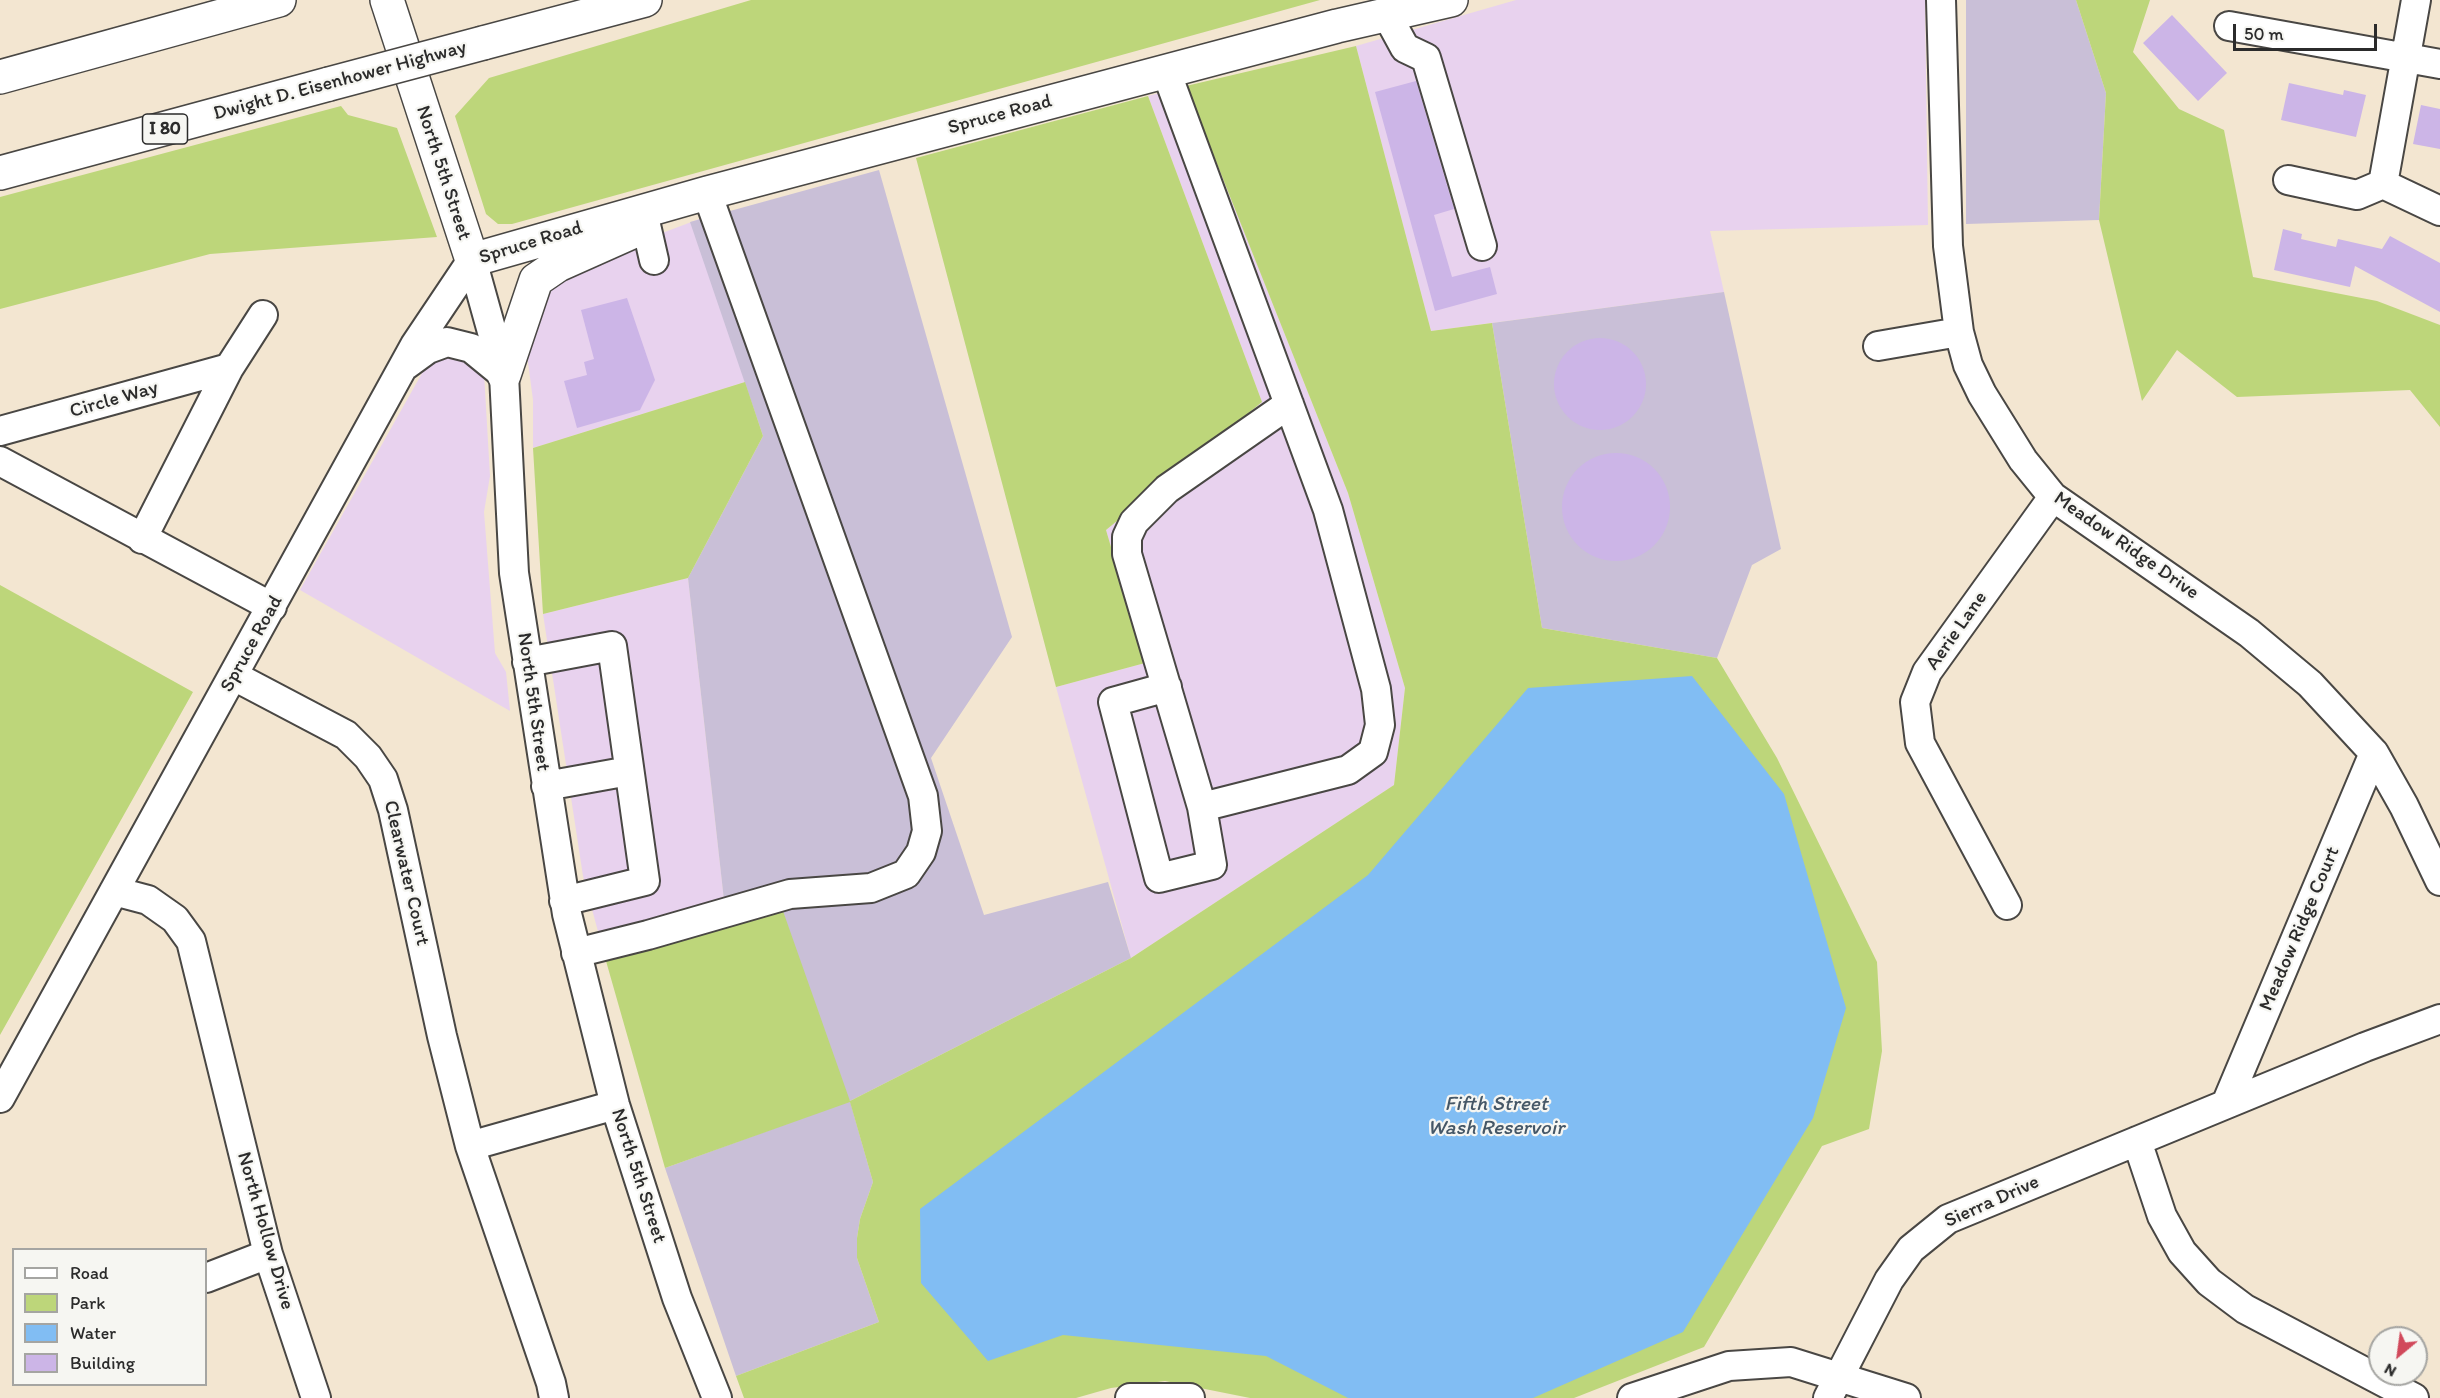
<!DOCTYPE html>
<html>
<head>
<meta charset="utf-8">
<style>
  body { margin:0 }
  #map { position:relative; width:2440px; height:1398px; overflow:hidden; background:#f3e6d1; font-family:Itim,sans-serif }
  canvas { display:block }
  .legend { position:absolute; left:12px; top:1248px; width:195px; height:138px; box-sizing:border-box; background:#f6f6f2; border:2px solid #a5a5a2; margin:0; padding:8px 10px; list-style:none; font-size:18px; color:#2b2b2b }
  .legend li { display:flex; align-items:center; gap:12px; height:30px }
  .legend b { width:30px; border:2px solid #a5a5a2 }
  .north { position:absolute; left:2368px; top:1326px; width:60px; height:60px; box-sizing:border-box; background:#f6f6f2; border:2px solid #a5a5a2; border-radius:50%; rotate:209deg; font-size:16px; font-weight:700; line-height:24px; text-align:center; color:#2b2b2b }
  .north::after { content:''; display:block; margin:auto; width:21px; height:27px; background:#d1495b; clip-path:polygon(50% 0,100% 100%,50% 72%,0 100%) }
  .scale { position:absolute; left:2233px; top:24px; width:144px; height:27px; box-sizing:border-box; border:3px solid #2b2b2b; border-top:0; padding-left:8px; font-size:18px; line-height:21px; white-space:nowrap; color:#2b2b2b; -webkit-text-stroke:4px #f6f6f2; paint-order:stroke }
</style>
</head>
<body>
<div id="map">
<canvas width="2440" height="1398"></canvas>
<ul class="legend">
<li><b style="height:8px;background:#fff"></b>Road</li>
<li><b style="height:16px;background:#bdd67a"></b>Park</li>
<li><b style="height:16px;background:#81bdf3"></b>Water</li>
<li><b style="height:16px;background:#ccb5e7"></b>Building</li>
</ul>
<div class="north">N</div>
<div class="scale">50 m</div>
</div>
<script>
const ctx = document.querySelector('canvas').getContext('2d');
ctx.lineJoin = 'round';
function fill(path, color) { ctx.fillStyle = color; ctx.fill(path, 'evenodd'); }
const poly = rows => new Path2D(rows.map(r => 'M' + r).join(''));
function strokePath(path, color, width, dash) { ctx.strokeStyle = color; ctx.lineWidth = width; ctx.lineCap = dash ? 'butt' : 'round'; ctx.setLineDash(dash || []); ctx.stroke(path); }
function write(font, color, halo, rows, align = 'center') {
  ctx.font = font + ' Itim,sans-serif'; ctx.lineWidth = 4.5; ctx.setLineDash([]); ctx.textBaseline = 'middle'; ctx.strokeStyle = halo; ctx.fillStyle = color; for (const [text, x, y, turn = 0] of rows) {
    ctx.save(); ctx.translate(x, y); ctx.rotate((+turn || 0) * Math.PI / 180); ctx.textAlign = isNaN(turn) ? turn : align; if (halo) ctx.strokeText(text, 0, 0); ctx.fillText(text, 0, 0); ctx.restore();
  }
}
const built = poly([
  [1516,0,1925,0,1928,225,1710,231,1724,292,1431,331,1356,46],
  [1186,86,1348,493,1405,688,1394,785,1131,958,1056,687,1145,663,1106,530,1262,402,1148,96],
  [702,218,745,382,533,448,533,400,525,340,540,293,572,267],
  [447,350,484,373,490,476,484,512,495,653,506,672,510,711,300,590,430,359],
  [688,578,727,927,606,961,583,876,543,614]
]);
const industrial = poly([
  [1966,0,2076,0,2106,93,2099,220,1966,224],
  [879,170,1012,637,931,758,984,915,1108,882,1131,958,850,1101,873,1182,860,1219,857,1238,857,1258,879,1322,736,1376,665,1168,850,1101,727,927,688,578,763,436,690,222],
  [1724,292,1781,549,1752,565,1717,658,1542,628,1492,323]
]);
const green = poly([
  [751,0,1320,0,512,224,498,224,486,214,455,116,489,78],
  [2076,0,2150,0,2133,52,2179,109,2224,130,2253,277,2377,301,2440,325,2440,427,2410,390,2237,397,2177,350,2142,401,2099,220,2106,93],
  [1356,46,1431,331,1492,323,1542,628,1717,658,1777,758,1877,962,1882,1051,1869,1129,1822,1146,1704,1347,1574,1398,1250,1398,1165,1381,1111,1388,1076,1398,744,1398,736,1376,879,1322,857,1258,857,1238,860,1219,873,1182,850,1102,665,1168,606,961,783,911,850,1101,1131,958,1394,785,1405,688,1348,493,1186,86],
  [1148,96,1262,402,1106,530,1145,663,1056,687,916,158],
  [341,106,348,115,397,128,437,237,210,254,0,309,0,197],
  [745,382,763,436,688,578,543,614,533,448],
  [0,585,193,692,0,1035]
]);
const water = poly([
  [1692,676,1784,794,1846,1008,1813,1118,1683,1332,1533,1398,1348,1398,1266,1356,1063,1335,988,1361,921,1283,920,1209,1368,875,1528,688]
]);
const building = poly([
  [2172,15,2227,73,2198,101,2143,43],
  [1416,81,1454,209,1434,215,1452,277,1490,267,1497,294,1435,311,1375,92],
  [2289,83,2343,95,2344,90,2366,95,2356,137,2281,120],
  [2421,105,2440,109,2440,149,2413,144],
  [2283,229,2302,234,2301,239,2336,247,2338,239,2382,249,2390,236,2440,263,2440,312,2355,266,2350,287,2274,270],
  [627,298,655,380,640,410,577,428,564,381,587,375,584,362,594,359,581,310],
  '1554 384a46 46 0 1 1 92 0a46 46 0 1 1-92 0Z',
  '1562 507a54 54 0 1 1 108 0a54 54 0 1 1-108 0Z'
]);
const minor = poly([
  [1941,0,1948,246,1959,332,1968,365,1982,394,2023,460,2053,497,2249,633,2310,684,2374,753,2404,806,2440,881],
  [1387,15,1405,48,1426,58,1482,246],
  [2229,26,2440,64],
  [1166,71,1328,510,1376,689,1380,725,1373,752,1348,770,1202,807,1127,554,1127,537,1134,522,1167,489,1289,404],
  [2288,180,2357,195,2383,184,2440,211],
  [2383,184,2416,0],
  [646,225,654,260],
  [472,260,504,375,514,573,567,914,615,1105,677,1298,717,1398],
  [1878,346,1959,332],
  [406,365,428,349,447,342,471,348,504,375],
  [0,431,229,368],
  [0,461,272,607],
  [142,539,229,368,263,315],
  [527,662,612,646,645,881,564,901],
  [234,676,346,735,368,757,383,779,393,810,442,1036,470,1146,551,1383,554,1398],
  [1167,687,1113,702,1159,878,1212,865,1202,807],
  [546,786,629,771],
  [114,891,148,900,175,919,191,941,268,1254,316,1398],
  [2007,905,1920,743,1915,702,1927,672,2053,497],
  [576,953,648,935,790,894,871,888,906,874,921,852,927,831,923,796,707,193],
  [0,1098,415,345,472,260],
  [2226,1104,2374,753],
  [2137,1141,2162,1216,2182,1252,2209,1282,2245,1309,2414,1398],
  [470,1146,615,1105],
  [206,1278,268,1254],
  [1130,1398,1190,1398],
  [1632,1398,1729,1366,1791,1362,1906,1398],
  [1828,1398,1889,1280,1911,1249,1948,1219,2365,1047,2440,1019]
]);
const major = poly([
  [387,0,472,260,707,193,1337,26,1451,0],
  [504,375,536,280,558,265,641,228]
]);
const highway = poly([
  [483,43,645,0],
  [0,77,279,0],
  [0,173,329,84]
]);
const highwayBridge = poly([
  [329,84,483,43]
]);
const shields = [
  [165,129,45]
];
const shieldNames = [
  ["I 80",165,129]
];
const streetNames = [
  ["Dwight D. Eisenhower Highway",340,81,-15],
  ["Spruce Road",1000,115,-15],
  ["North 5th Street",443,173,72],
  ["Spruce Road",531,243,-17],
  ["Circle Way",114,400,-16],
  ["Meadow Ridge Drive",2126,546,35],
  ["Aerie Lane",1957,631,-55],
  ["Spruce Road",252,644,-61],
  ["North 5th Street",533,702,82],
  ["Clearwater Court",406,873,77],
  ["Meadow Ridge Court",2300,929,-67],
  ["North 5th Street",638,1176,72],
  ["Sierra Drive",1992,1202,-24],
  ["North Hollow Drive",265,1231,74]
];
const waterNames = [
  ["Fifth Street",1496,1105],
  ["Wash Reservoir",1496,1129]
];
fill(built, '#e8d2ee');
fill(industrial, '#c9bfd7');
fill(green, '#bdd67a');
fill(water, '#81bdf3');
fill(building, '#ccb5e7');
strokePath(minor, '#494744', 32);
strokePath(major, '#494744', 36);
strokePath(highway, '#494744', 36);
strokePath(minor, '#fff', 28);
strokePath(major, '#fff', 33);
strokePath(highway, '#fff', 33);
strokePath(highwayBridge, '#494744', 36, []);
strokePath(highwayBridge, '#fff', 33);
for (const [x, y, w] of shields) { const box = new Path2D(); box.roundRect(x - w / 2, y - 15, w, 30, 4.5); ctx.fillStyle = '#f6f6f2'; ctx.fill(box); strokePath(box, '#2b2b2b', 1.5); }
write('bold 18px', '#2b2b2b', null, shieldNames);
write('20px', '#2b2b2b', '#f6f6f2', streetNames);
write('italic 21px', '#455767', '#f6f6f2', waterNames);
</script>
</body>
</html>
